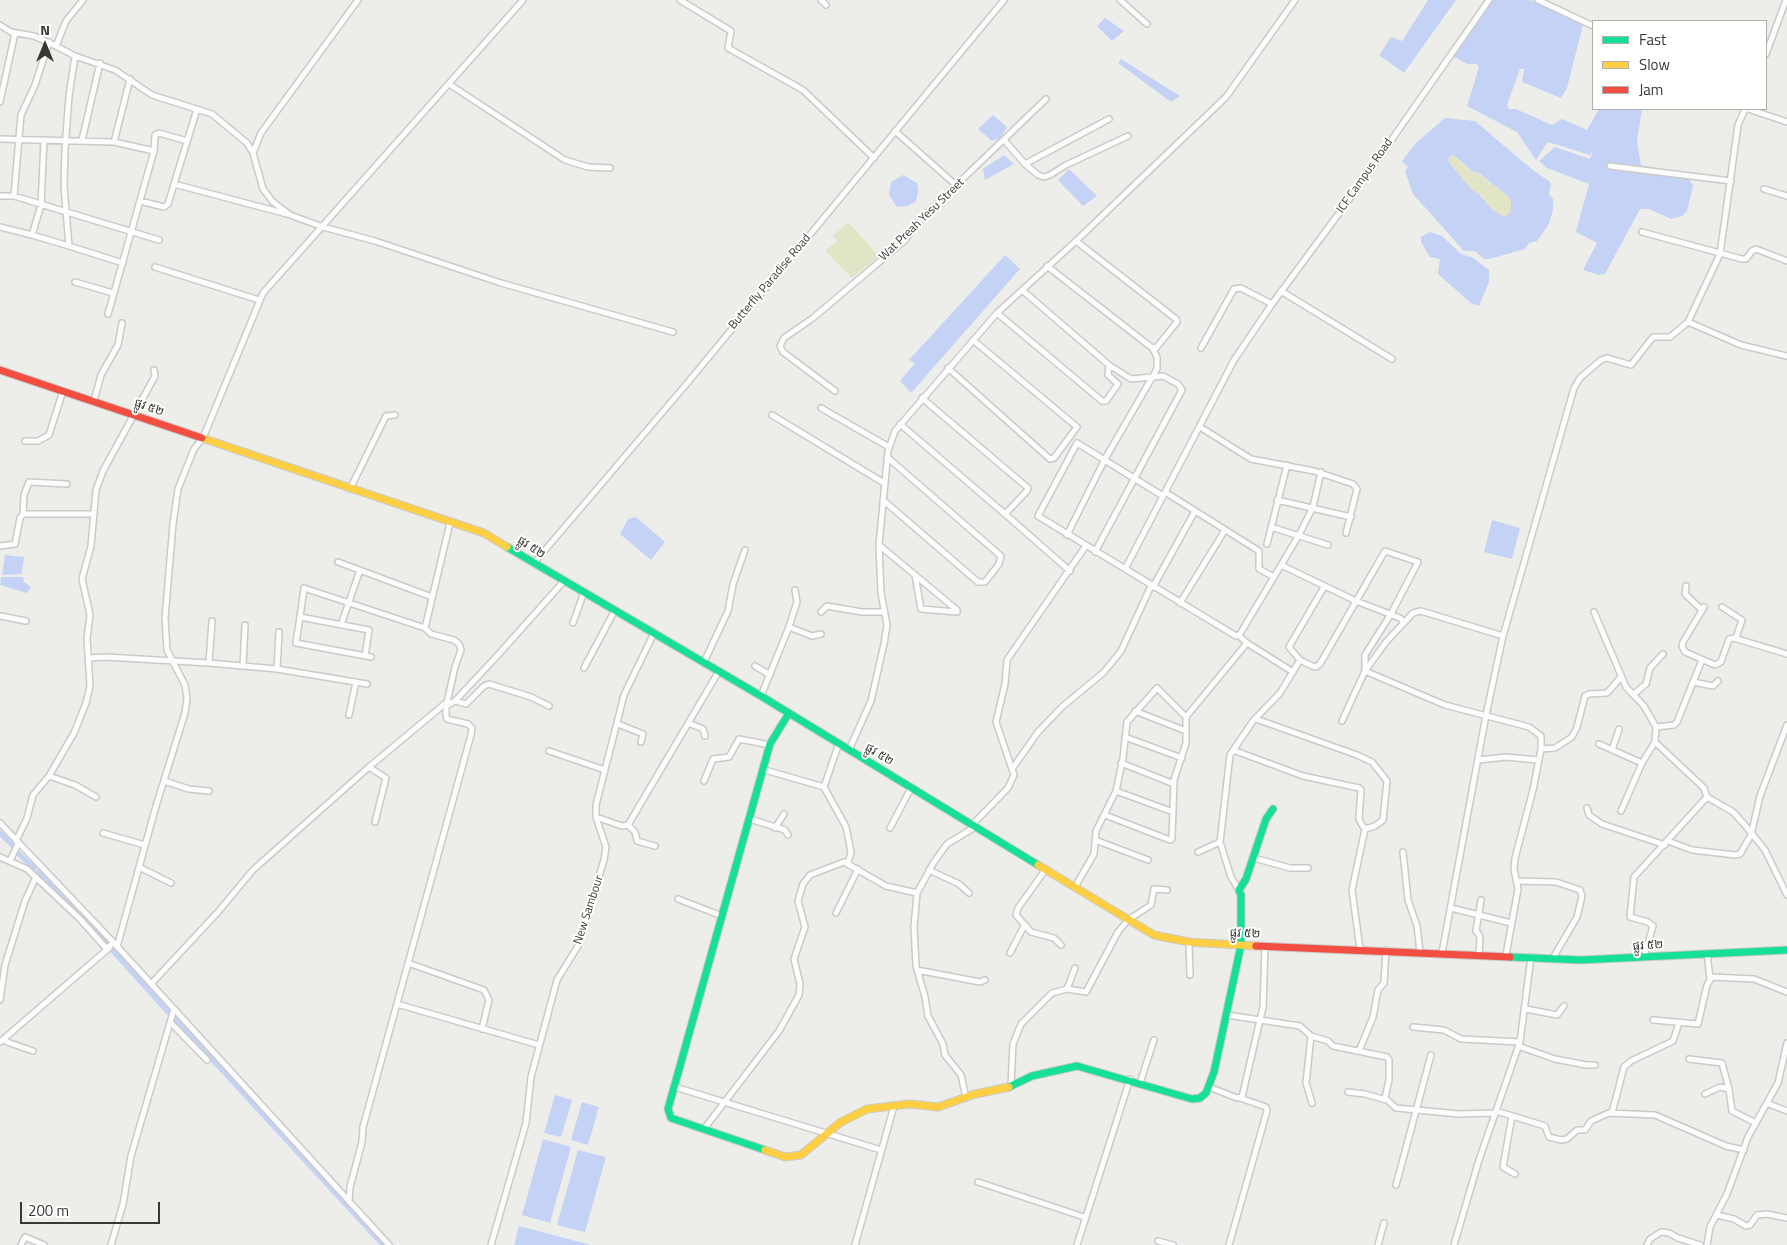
<!DOCTYPE html>
<html>
<head>
<meta charset="utf-8">
<style>
  body { margin:0 }
  #map { position:relative; width:1787px; height:1245px; overflow:hidden; background:#edeeea; font-family:"Titillium Web",sans-serif }
  canvas { display:block }
  .legend { position:absolute; left:1592px; top:20px; width:175px; height:90px; box-sizing:border-box; background:#fffffe; border:1px solid #afafae; margin:0; padding:6px 9px; list-style:none; font-size:15px; color:#383836 }
  .legend li { display:flex; align-items:center; gap:10px; height:25px }
  .legend b { width:25px; border:1px solid #afafae }
  .north { position:absolute; left:20px; top:20px; width:50px; height:50px; -webkit-text-stroke:4px #fffffe; paint-order:stroke; rotate:0deg; font-size:14px; font-weight:700; line-height:20px; text-align:center; color:#383836 }
  .north::after { content:''; display:block; margin:auto; width:18px; height:22px; background:#383836; clip-path:polygon(50% 0,100% 100%,50% 72%,0 100%) }
  .scale { position:absolute; left:20px; top:1202px; width:140px; height:22px; box-sizing:border-box; border:2px solid #383836; border-top:0; padding-left:6px; font-size:15px; line-height:18px; white-space:nowrap; color:#383836; -webkit-text-stroke:4px #fffffe; paint-order:stroke }
</style>
</head>
<body>
<div id="map">
<canvas width="1787" height="1245"></canvas>
<ul class="legend">
<li><b style="height:6px;background:#16e098"></b>Fast</li>
<li><b style="height:6px;background:#ffcf43"></b>Slow</li>
<li><b style="height:6px;background:#f24e42"></b>Jam</li>
</ul>
<div class="north">N</div>
<div class="scale">200 m</div>
</div>
<script>
const ctx = document.querySelector('canvas').getContext('2d');
ctx.lineJoin = 'round';
function fill(path, color) { ctx.fillStyle = color; ctx.fill(path, 'evenodd'); }
const poly = rows => new Path2D(rows.map(r => 'M' + r).join(''));
function strokePath(path, color, width, dash) { ctx.strokeStyle = color; ctx.lineWidth = width; ctx.lineCap = dash ? 'butt' : 'round'; ctx.setLineDash(dash || []); ctx.stroke(path); }
function write(font, color, halo, rows, align = 'center') {
  ctx.font = font + ' "Titillium Web","Noto Sans Khmer",sans-serif'; ctx.lineWidth = 4; ctx.setLineDash([]); ctx.textBaseline = 'middle'; ctx.strokeStyle = halo; ctx.fillStyle = color; for (const [text, x, y, turn = 0] of rows) {
    ctx.save(); ctx.translate(x, y); ctx.rotate((+turn || 0) * Math.PI / 180); ctx.textAlign = isNaN(turn) ? turn : align; if (halo) ctx.strokeText(text, 0, 0); ctx.fillText(text, 0, 0); ctx.restore();
  }
}
const green = poly([
  [1450,155,1455,156,1470,170,1479,174,1509,197,1511,201,1511,212,1505,217,1493,210,1481,195,1471,189,1448,161],
  [848,222,879,256,852,278,825,251,837,241,833,236]
]);
const water = poly([
  [1428,0,1456,0,1404,73,1379,55,1391,37,1402,41],
  [1492,0,1531,0,1583,25,1567,88,1561,98,1522,82,1524,69,1520,69,1507,105,1509,109,1516,109,1552,125,1562,119,1587,130,1599,109,1642,109,1637,141,1641,165,1684,173,1690,180,1693,186,1687,211,1682,216,1671,219,1649,209,1640,209,1605,274,1599,275,1583,270,1597,243,1576,232,1589,184,1547,168,1539,161,1555,147,1590,159,1593,150,1590,155,1548,142,1536,160,1517,132,1467,106,1479,67,1476,64,1467,64,1453,56],
  [1105,18,1124,31,1112,41,1097,26],
  [1121,59,1180,96,1171,102,1118,63],
  [993,115,1007,127,1000,138,992,141,978,129],
  [1445,118,1475,121,1534,171,1549,181,1551,184,1549,194,1553,199,1553,210,1549,224,1537,241,1529,243,1525,249,1489,259,1484,259,1475,251,1464,251,1413,194,1405,171,1408,167,1402,161,1416,143],
  [1450,155,1455,156,1471,170,1480,174,1509,197,1511,201,1511,212,1505,217,1493,210,1480,195,1471,189,1448,161],
  [1004,155,1014,164,985,180,983,169],
  [1069,169,1097,196,1083,206,1058,180],
  [903,175,917,183,918,191,916,201,908,206,897,207,889,195,891,182],
  [1430,232,1442,236,1461,254,1473,258,1489,270,1489,282,1479,306,1471,303,1438,274,1440,259,1430,257,1421,242,1421,237],
  [1005,255,1020,269,911,393,900,381,915,363,909,360],
  [636,517,665,542,651,560,620,534,628,519],
  [1492,520,1520,528,1512,559,1484,552],
  [5,555,24,557,22,574,2,575],
  [1,577,23,577,24,582,31,587,27,593,0,585],
  [555,1095,572,1100,561,1137,544,1133],
  [582,1102,599,1107,588,1145,571,1140],
  [543,1139,571,1147,550,1223,522,1215],
  [578,1150,606,1157,585,1232,557,1225],
  [519,1226,591,1245,514,1245]
]);
const canal = poly([
  [0,833,14,847],
  [18,853,34,868],
  [38,872,79,915],
  [87,923,106,943],
  [113,951,169,1013],
  [176,1020,383,1245]
]);
const street = poly([
  [358,0,261,133,253,153,263,189,273,202,290,215,323,227,375,241,501,283,673,332],
  [680,0,731,31,728,48,803,90,874,158],
  [821,0,826,5],
  [1120,0,1147,24],
  [1538,0,1593,26],
  [0,25,11,32,34,36,56,46,66,21,83,0],
  [56,46,75,56,115,70,152,95,212,114,247,143,253,153],
  [1766,54,1786,0],
  [75,56,69,96,65,149,64,186,69,246,123,263],
  [449,84,565,160,588,167,610,168],
  [0,102,15,33],
  [1748,109,1787,122],
  [895,131,957,186],
  [0,139,114,142,154,151],
  [82,140,100,63],
  [1005,141,1025,164,1109,119],
  [114,142,130,79],
  [1025,164,1038,175,1044,177,1050,175,1066,165,1128,136],
  [1610,166,1731,181],
  [174,184,287,214],
  [1764,189,1787,196],
  [0,196,14,196,159,240],
  [14,196,21,115,35,85,49,42],
  [140,201,164,207,168,204,197,109],
  [0,227,32,235,41,205,44,140],
  [1642,232,1742,259,1746,259,1752,251,1756,249,1787,261],
  [32,235,69,246],
  [1047,266,1151,347,1156,348,1177,322,1176,319,1076,241],
  [155,267,259,300],
  [75,282,113,293],
  [1281,291,1392,359],
  [997,313,1102,401,1106,401,1118,384,1108,375,1109,365,1022,290],
  [108,314,154,151,155,135,159,133,187,141],
  [1688,322,1741,345,1787,356],
  [1201,348,1234,289,1241,288,1272,304],
  [948,368,1050,459,1054,458,1077,427,973,340],
  [835,391,783,352,780,346,784,338,813,318,904,241,923,217,1046,99],
  [94,401,101,375,118,345,122,323],
  [821,408,889,447],
  [772,415,884,483],
  [900,424,1005,514,1027,491,1028,488,922,398],
  [1200,427,1251,459,1314,471,1353,484,1357,489,1346,533],
  [25,441,38,441,49,435,63,391],
  [350,489,386,416,395,415],
  [1165,492,1259,551,1259,569,1274,577],
  [1163,496,1077,443,1038,516,1236,636,1240,634,1299,535,1313,507,1321,472],
  [883,500,978,582,985,582,999,564,1001,556,887,457],
  [1277,500,1351,517],
  [23,514,24,495,29,482,67,484],
  [1005,514,1070,571],
  [1271,527,1328,545],
  [1067,535,1105,459,1157,369,1157,357,1153,349],
  [1267,544,1287,465],
  [879,545,957,610,957,612,921,609,915,575],
  [0,546,15,544,20,518,23,514,94,514],
  [1095,552,1182,390,1178,384,1163,376,1131,379,1109,365],
  [338,562,432,597],
  [534,563,689,381,1004,0],
  [1281,565,1356,601,1400,618,1404,623],
  [1125,569,1234,360,1272,304,1365,178,1489,0],
  [1686,586,1685,594,1702,610],
  [1153,587,1195,511],
  [1324,587,1289,647,1300,660,1312,666,1316,667,1320,664,1385,551,1418,562,1391,614,1365,655,1365,671,1445,705,1529,727,1541,736,1541,749,1533,790,1515,858,1514,869,1518,889,1506,955],
  [1180,603,1225,530],
  [1704,607,1683,642,1682,646,1685,652,1715,665,1721,662,1729,639,1734,638,1787,654],
  [1722,607,1742,620,1736,638],
  [821,612,827,606,862,612,884,612],
  [1594,612,1626,687,1644,706,1656,727],
  [0,616,26,621],
  [300,617,304,588,425,628],
  [573,623,584,592],
  [341,625,360,570],
  [789,627,812,636,821,634],
  [1247,643,1293,672],
  [365,656,369,630,300,617,296,643,371,657],
  [89,658,105,657,209,663,277,669,367,684],
  [1702,660,1677,722,1674,725,1656,727,1655,742,1704,788,1707,797,1733,812,1744,824,1765,850,1787,895],
  [704,662,728,611,733,584,745,550],
  [209,663,212,621],
  [243,666,245,625],
  [755,666,770,675],
  [584,668,615,610],
  [277,669,279,632],
  [1693,682,1713,686,1718,681],
  [1634,694,1646,684,1650,668,1663,654],
  [761,696,789,627,797,602,795,590],
  [455,701,466,704,484,686,489,684,531,697,549,706],
  [446,706,455,701,498,655,564,581],
  [1135,711,1186,731],
  [349,715,356,682],
  [1186,717,1247,643,1238,635],
  [1342,721,1365,671,1386,642,1413,613,1421,611,1503,636],
  [688,723,703,729,705,736],
  [618,724,643,734,641,742],
  [1125,737,1182,758],
  [839,743,824,787,846,827,851,852,848,863],
  [1599,744,1642,763],
  [1541,749,1555,748,1572,737,1577,727,1585,696,1589,694,1607,693,1621,677],
  [849,750,871,701,884,644,887,625,881,593,879,545,888,451,895,431,997,313,1076,241,1226,97,1295,0],
  [1233,750,1303,776,1359,788,1361,790,1359,819,1362,825,1365,829,1375,826,1383,820,1387,781,1372,762,1357,755,1256,719],
  [1612,750,1619,729],
  [549,751,605,770],
  [1478,760,1506,757,1538,760],
  [1121,763,1174,784],
  [369,767,386,778,375,822],
  [1012,769,1038,732,1062,707,1104,672,1121,651,1151,586],
  [765,770,824,787],
  [49,776,75,785,96,797],
  [164,781,189,789,209,791],
  [704,781,713,759,729,757,739,739,770,745],
  [1116,791,1173,812],
  [1587,808,1589,815,1602,824,1665,845],
  [1621,811,1642,763,1655,742],
  [596,817,622,826,628,825,719,671],
  [750,819,785,830,788,835],
  [0,823,114,943,389,1245],
  [628,825,635,832,637,841,655,846],
  [972,825,1008,788,1014,775,996,722,1005,684,1007,660,1085,547],
  [775,828,784,814],
  [890,828,911,788],
  [103,833,145,845],
  [1095,840,1148,860],
  [16,841,27,818,33,795,49,776,74,733,86,703,90,686,87,638,90,615,82,579,91,546,96,490,103,471,155,376,154,370],
  [1668,841,1692,850,1735,855,1740,854,1751,835,1760,796,1787,725],
  [1198,852,1220,842],
  [1403,852,1408,900,1417,926,1420,952],
  [0,857,27,869,80,919,106,948,114,943],
  [1254,858,1290,868,1308,868],
  [10,861,18,844],
  [139,867,171,883],
  [1046,869,1018,908,1016,915,1031,932,1054,938,1061,945],
  [929,870,959,884,969,893],
  [1517,881,1556,882,1580,890,1582,896,1577,917,1553,958],
  [1075,887,1094,854,1096,831,1116,791,1123,758,1127,722,1157,688,1186,717,1186,743,1174,780,1172,839,1170,840,1105,815],
  [1239,890,1231,877,1220,842,1230,755,1253,721,1280,693,1300,660],
  [678,899,722,916],
  [1451,908,1511,923],
  [836,913,858,869],
  [1189,942,1190,975],
  [117,947,156,806,185,713,187,698,185,685,167,650,165,618,173,524,178,489,194,449,203,438,263,293,523,0],
  [1360,949,1352,890,1365,829],
  [1010,953,1024,926],
  [1442,953,1486,715,1503,636,1574,388,1580,378,1601,360,1607,358,1631,365,1653,337,1670,337,1688,322,1720,254,1738,125,1745,109],
  [1707,953,1710,979],
  [1479,954,1480,936,1476,931,1481,900],
  [1644,957,1653,926,1648,922,1630,917,1634,877,1707,797],
  [408,963,484,990,489,1000,482,1029],
  [1075,968,1067,989,1086,992,1118,932,1128,920,1151,905,1154,889,1167,890],
  [917,970,980,982,985,980],
  [151,984,218,912,253,870,369,767,447,702],
  [0,1000,5,965,25,901,36,877],
  [397,1004,539,1045],
  [1526,1009,1557,1015,1564,1006],
  [1227,1015,1300,1026,1311,1036,1328,1041,1333,1046,1387,1057,1389,1060,1389,1080,1385,1098,1396,1108,1459,1114,1495,1113],
  [1653,1020,1698,1024,1707,985,1712,977,1754,979,1787,992],
  [170,1022,207,1060],
  [1413,1027,1444,1030,1461,1039,1520,1042],
  [1311,1036,1306,1083,1312,1103],
  [4,1039,7,1042,33,1051],
  [0,1042,109,948],
  [1518,1046,1555,1059,1586,1065,1595,1065],
  [1359,1051,1373,1017,1378,990,1384,983,1386,950],
  [1689,1059,1722,1063,1729,1089],
  [1140,1083,1154,1040],
  [1011,1084,1013,1044,1021,1024,1052,993,1067,989],
  [675,1087,881,1150],
  [1209,1087,1237,1098,1242,1097,1263,1007,1265,946],
  [1348,1092,1365,1094,1386,1100],
  [1705,1094,1720,1087,1729,1089,1732,1111,1756,1123],
  [966,1098,961,1075,945,1055,943,1044,928,1016,925,997,916,966,914,927,917,893,934,862,947,844,975,827],
  [1769,1104,1787,1111],
  [1496,1111,1545,1126,1549,1137,1561,1140,1567,1139,1577,1130,1585,1130,1591,1121,1609,1113,1655,1115,1726,1146,1744,1150],
  [1612,1113,1624,1067,1631,1061,1673,1041,1679,1023],
  [1512,1116,1503,1167,1515,1174],
  [704,1129,779,1031,799,995,800,984,794,959,805,927,798,901,803,884,810,875,844,862,886,886,917,893],
  [978,1182,1084,1217],
  [1396,1185,1431,1055],
  [349,1202,350,1187,362,1142,363,1127,471,735,472,728,468,724,447,719,446,715,446,707,455,667,461,650,459,644,454,640,431,634,425,628,450,523],
  [1717,1215,1734,1219,1746,1226,1750,1225,1757,1215,1767,1214,1787,1218],
  [1158,1241,1173,1245],
  [21,1245,25,1237,44,1245],
  [111,1245,123,1204,131,1156,174,1009],
  [491,1245,526,1123,531,1077,557,980,578,946,604,860,606,847,596,817,596,805,624,695,654,633],
  [855,1245,894,1106],
  [1077,1245,1130,1079],
  [1229,1245,1267,1111,1266,1107,1240,1098],
  [1378,1245,1384,1223],
  [1454,1245,1479,1160,1520,1042,1531,957],
  [1647,1245,1650,1239,1661,1232,1669,1233,1678,1238,1700,1245],
  [1707,1245,1710,1227,1727,1194,1748,1137,1778,1083,1787,1043]
]);
const fast = poly([
  [507,547,761,696,1038,865],
  [1510,957,1581,960,1787,950],
  [1009,1087,1032,1076,1077,1066,1192,1099,1200,1098,1206,1093,1214,1072,1241,945,1241,895,1239,890,1246,879,1266,819,1273,809],
  [765,1150,671,1118,668,1109,770,744,789,713]
]);
const slow = poly([
  [202,438,484,533,507,547],
  [1038,865,1154,935,1189,942,1256,946],
  [765,1150,785,1157,801,1155,841,1122,867,1109,909,1104,938,1107,975,1094,1009,1087]
]);
const jam = poly([
  [0,370,202,438],
  [1256,946,1510,957]
]);
const streetNames = [
  ["ICF Campus Road",1365,176,-55],
  ["Wat Preah Yesu Street",922,220,-44],
  ["Butterfly Paradise Road",770,282,-50],
  ["ផ្លូវ ៥២",149,408,19],
  ["ផ្លូវ ៥២",531,548,32],
  ["ផ្លូវ ៥២",879,755,31],
  ["New Sambour",589,910,-72],
  ["ផ្លូវ ៥២",1245,934,2],
  ["ផ្លូវ ៥២",1648,946,-4]
];
fill(green, '#e1e5c6');
fill(water, '#c4d3f5');
strokePath(canal, '#c4d3f5', 5);
strokePath(street, '#cacac8', 8);
strokePath(fast, '#cacac8', 9);
strokePath(slow, '#cacac8', 9);
strokePath(jam, '#cacac8', 9);
strokePath(street, '#fcfcfc', 5);
strokePath(fast, '#16e098', 7);
strokePath(slow, '#ffcf43', 7);
strokePath(jam, '#f24e42', 7);
write('12px', '#383836', '#fffffe', streetNames);
</script>
</body>
</html>
